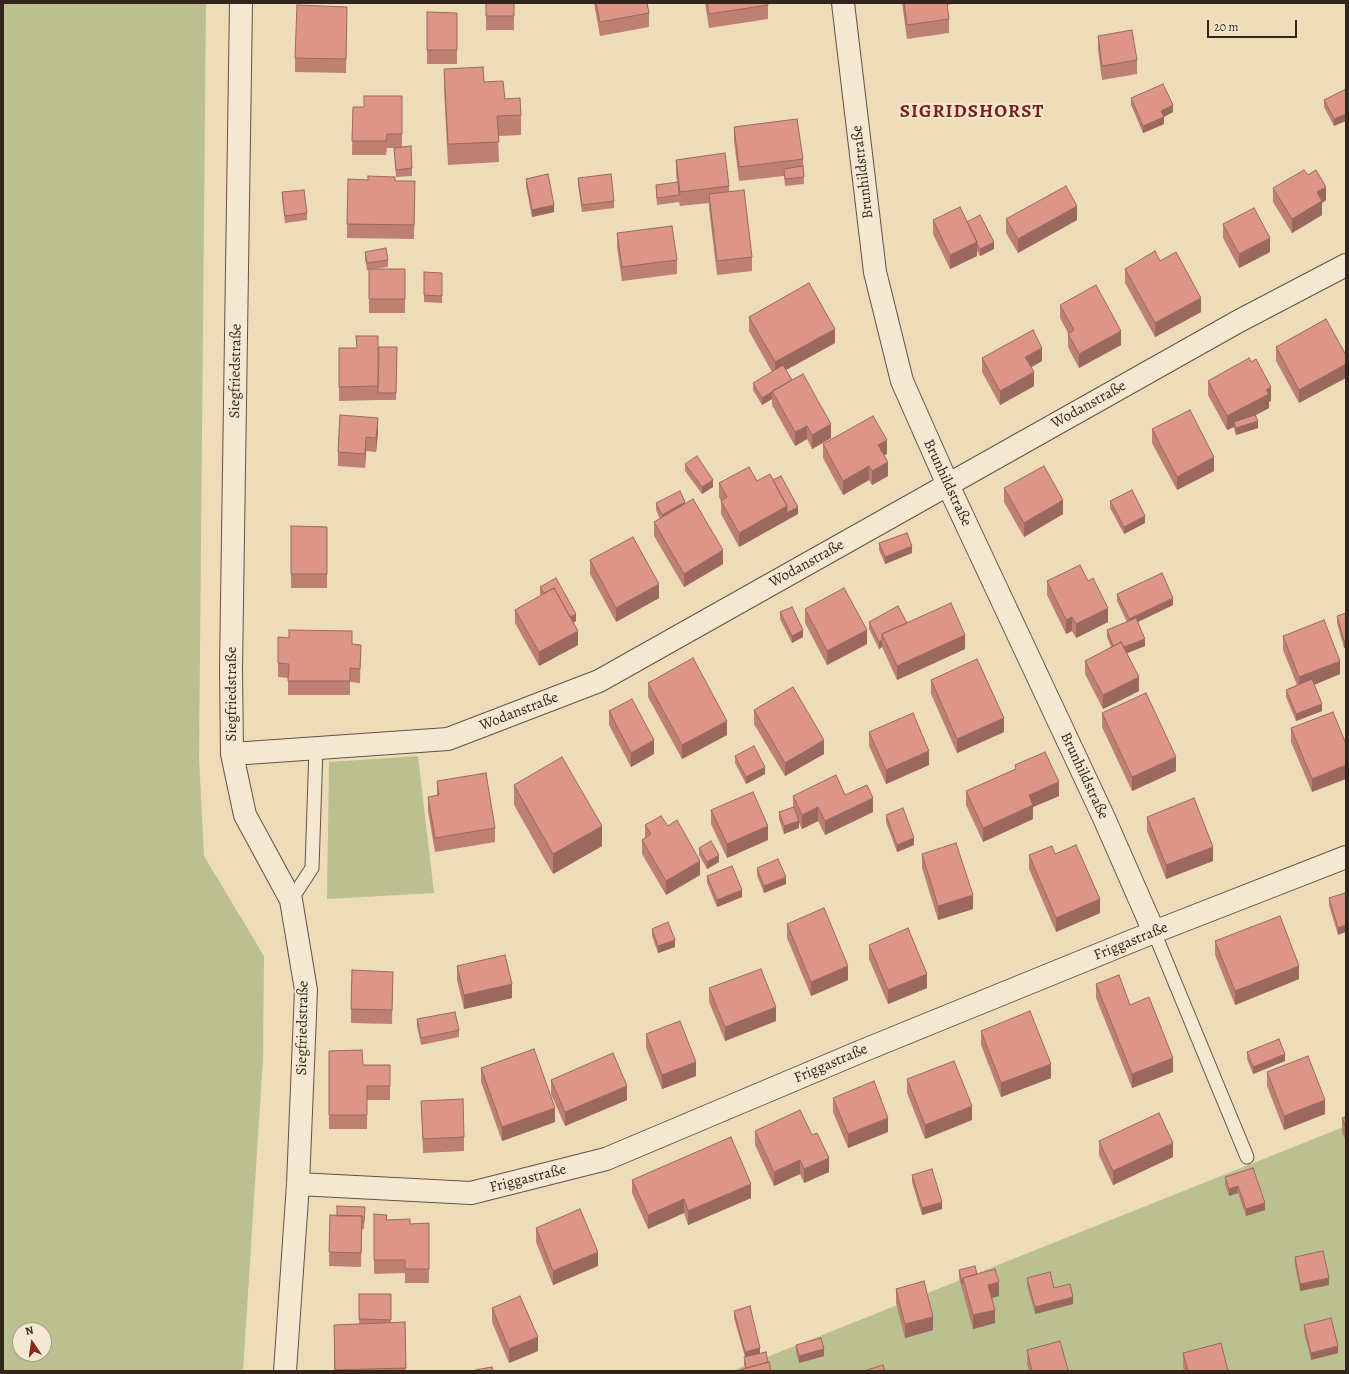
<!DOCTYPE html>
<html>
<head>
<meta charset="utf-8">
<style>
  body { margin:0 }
  #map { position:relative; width:1349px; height:1374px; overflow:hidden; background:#eedcb9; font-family:Alegreya,serif }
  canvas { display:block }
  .frame { position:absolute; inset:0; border:4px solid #32251c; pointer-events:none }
  .north { position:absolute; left:12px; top:1322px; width:40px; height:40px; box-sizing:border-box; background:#f4e8d2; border:1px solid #a69a89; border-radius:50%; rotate:347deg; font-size:11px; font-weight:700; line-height:16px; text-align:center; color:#32251c }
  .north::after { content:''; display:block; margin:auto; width:14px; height:18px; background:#8f2418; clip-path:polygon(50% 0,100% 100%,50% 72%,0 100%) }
  .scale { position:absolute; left:1207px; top:20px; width:90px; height:18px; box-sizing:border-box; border:2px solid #32251c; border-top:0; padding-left:5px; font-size:12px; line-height:14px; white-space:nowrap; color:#32251c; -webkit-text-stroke:3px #f4e8d2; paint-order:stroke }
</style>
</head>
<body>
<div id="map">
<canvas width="1349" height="1374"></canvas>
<div class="frame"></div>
<div class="north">N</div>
<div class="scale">20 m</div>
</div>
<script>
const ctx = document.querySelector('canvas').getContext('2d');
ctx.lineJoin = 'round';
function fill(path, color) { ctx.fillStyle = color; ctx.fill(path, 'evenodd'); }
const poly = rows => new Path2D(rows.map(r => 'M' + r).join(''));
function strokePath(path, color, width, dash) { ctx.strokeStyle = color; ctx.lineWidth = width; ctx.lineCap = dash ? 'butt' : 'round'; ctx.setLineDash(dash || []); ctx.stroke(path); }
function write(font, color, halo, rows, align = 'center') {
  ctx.font = font + ' Alegreya,serif'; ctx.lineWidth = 4; ctx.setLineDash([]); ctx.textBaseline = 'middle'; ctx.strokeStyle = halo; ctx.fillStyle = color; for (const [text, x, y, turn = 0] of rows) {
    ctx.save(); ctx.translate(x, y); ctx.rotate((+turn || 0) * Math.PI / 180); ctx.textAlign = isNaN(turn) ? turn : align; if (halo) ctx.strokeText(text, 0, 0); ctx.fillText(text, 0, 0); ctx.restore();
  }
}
const green = poly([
  [3,3,206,3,199,758,204,856,264,956,263,1058,243,1371,3,1371],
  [20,1330,44,1330,44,1354,20,1354],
  [418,756,434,893,327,899,329,762],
  [1346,1126,1346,1371,732,1371,1246,1166]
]);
const service = poly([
  [291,900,312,868,316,748],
  [1154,932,1247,1157]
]);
const minor = poly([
  [241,3,231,668,232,754,245,815,291,900,306,990,298,1184,285,1371],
  [843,3,875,272,902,381,948,485,1104,818,1154,932],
  [232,754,448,739,599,681,1239,321,1346,265],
  [298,1184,471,1193,606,1159,862,1051,1154,932,1346,857]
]);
const wall = poly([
  [405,3,479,3,479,4],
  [486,3,514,3,514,30,486,30],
  [594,3,647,3,649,13,649,27,600,36],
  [705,3,768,3,768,19,709,28],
  [902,3,958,3,947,5,949,19,949,33,907,39],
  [427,12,457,13,457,64,427,64],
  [347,21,346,73,295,72,295,58],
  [1098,36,1137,60,1137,74,1102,80,1098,50],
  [444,69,484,82,521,115,521,135,498,136,499,162,448,165,444,89],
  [1346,89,1334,126,1324,107,1324,100],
  [402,96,402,147,412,168,412,176,396,177,394,148,387,148,386,155,352,155,353,107,364,107],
  [1131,98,1173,112,1164,117,1164,124,1143,133,1131,105],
  [734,127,803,159,804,184,785,186,784,176,739,181,734,141],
  [676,160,729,186,729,192,752,257,752,271,717,275,709,208,709,203,680,206,679,202,657,205,656,193,656,185,677,183,676,174],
  [578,178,614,201,614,208,582,212,578,185],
  [526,179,554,212,532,217,526,186],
  [368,180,395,181,415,195,414,239,347,238,347,224],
  [1273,188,1326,200,1322,203,1322,215,1292,233,1273,202],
  [282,192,307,213,307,220,285,223,282,199],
  [1006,219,1077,220,1018,253,1006,233],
  [933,220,967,222,994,249,980,256,977,251,977,256,950,269,933,234],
  [1223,224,1270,252,1239,268,1223,238],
  [617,233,677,260,677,274,622,281,617,247],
  [365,252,388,260,388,267,373,269,405,269,405,313,369,313,369,270,367,270,365,259],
  [1160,261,1201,312,1155,337,1125,283,1125,269],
  [424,272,442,273,442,303,424,302],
  [1060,305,1121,345,1079,368,1068,347,1068,333,1060,318],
  [749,317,835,343,786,370,792,380,831,438,812,449,807,439,795,446,772,405,772,399,762,405,753,390,753,383,772,372,749,331],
  [1326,319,1299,403,1276,361,1276,347],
  [378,336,378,400,339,401,339,348,356,348],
  [379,347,397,347,396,400,378,400],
  [982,358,1042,361,1031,367,1034,386,1000,405,982,372],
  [1208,381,1271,401,1269,402,1269,408,1256,415,1258,428,1236,435,1234,429,1234,427,1227,430,1208,395],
  [340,415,378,432,376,452,366,451,365,468,338,466,338,452],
  [1152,429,1214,471,1177,490,1152,443],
  [823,444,887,454,884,455,888,476,872,485,869,480,843,495,823,458],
  [685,464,713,487,702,494,685,471],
  [773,480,798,514,739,547,721,514,721,501,719,497,719,483],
  [1004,488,1063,514,1024,537,1004,502],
  [1110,501,1145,523,1124,534,1110,508],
  [656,503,685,504,723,564,684,587,654,536,654,522,660,519,656,510],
  [291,526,327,527,327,588,291,588],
  [879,543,912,553,885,564,879,550],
  [590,560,659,598,616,622,590,574],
  [1047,581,1108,622,1076,638,1072,631,1066,634,1047,595],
  [540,587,576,621,573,623,578,645,539,666,515,623,515,610,541,595,540,594],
  [1117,594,1173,605,1138,622,1145,646,1127,653,1139,691,1103,709,1085,674,1085,661,1111,647,1107,637,1107,630,1127,622,1117,601],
  [805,609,867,644,827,665,805,623],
  [780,612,803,637,792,643,780,619],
  [1346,613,1344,648,1337,623,1337,616],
  [869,622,907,623,965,649,897,680,882,647,879,649,869,629],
  [1283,636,1340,674,1314,685,1322,711,1296,721,1286,697,1286,690,1297,685,1283,650],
  [352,644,361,645,360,683,350,682,350,695,288,695,288,678,278,677,278,663],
  [931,680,1004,732,957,753,931,694],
  [648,683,727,735,682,759,648,697],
  [754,710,824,754,785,776,754,724],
  [609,711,654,754,631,767,609,725],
  [1333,712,1312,792,1291,742,1291,728],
  [1102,713,1176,771,1132,791,1102,727],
  [869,732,929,765,886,784,869,746],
  [735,756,765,774,746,784,735,763],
  [1015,765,1059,796,1033,807,1033,819,983,842,966,805,966,791,1015,769],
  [437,781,495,828,495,842,435,852,428,811,428,797,437,795],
  [514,785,602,846,553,874,514,805],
  [845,795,873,812,825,835,818,821,802,829,799,823,799,828,784,834,779,819,779,812,793,807,793,796],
  [711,810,768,840,727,858,711,824],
  [886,815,914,845,897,852,886,822],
  [1147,817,1213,861,1166,879,1147,831],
  [645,825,668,826,700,875,666,895,642,854,642,840,645,837],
  [699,848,719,862,707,869,699,855],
  [922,854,973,909,938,920,922,868],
  [1029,855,1100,913,1056,932,1029,869],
  [757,868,786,884,764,893,757,875],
  [707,876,742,897,717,907,707,883],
  [1345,893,1338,935,1329,905,1329,898],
  [787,924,848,980,811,996,787,938],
  [652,929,675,947,658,953,652,936],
  [1215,941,1299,979,1235,1005,1215,955],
  [869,945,927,988,888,1004,869,959],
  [457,966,512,998,464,1009,457,980],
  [1096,984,1130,1005,1173,1072,1132,1088,1096,998],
  [393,986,392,1024,351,1023,351,1009],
  [709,988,776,1021,725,1041,709,1002],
  [417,1019,459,1030,459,1037,421,1045,417,1026],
  [981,1031,1051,1078,1001,1097,981,1045],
  [646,1034,696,1076,662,1089,646,1048],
  [329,1051,363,1065,390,1065,390,1100,367,1100,367,1129,329,1129],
  [1247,1052,1285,1061,1253,1074,1247,1059],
  [481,1068,555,1122,502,1141,481,1082],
  [1267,1072,1325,1114,1284,1130,1267,1086],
  [907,1079,972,1120,925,1139,907,1093],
  [551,1080,627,1100,565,1126,551,1094],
  [833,1098,888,1132,848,1148,833,1112],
  [421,1101,464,1137,464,1151,423,1153],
  [1346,1117,1346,1141,1342,1132,1342,1118],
  [755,1131,829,1172,804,1183,800,1174,774,1186,755,1145],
  [1099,1141,1173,1157,1113,1185,1099,1155],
  [1253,1168,1265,1210,1246,1216,1238,1193,1229,1196,1225,1184,1225,1177],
  [912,1175,942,1209,922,1215,912,1182],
  [632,1180,751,1198,688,1225,684,1213,648,1229,632,1193],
  [365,1207,364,1229,362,1229,361,1267,329,1266,330,1215,337,1216],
  [374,1214,386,1220,410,1224,429,1223,429,1283,405,1283,405,1273,374,1274],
  [536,1228,598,1266,553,1285,536,1242],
  [1295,1257,1329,1285,1300,1291,1295,1264],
  [959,1270,977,1274,999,1296,992,1298,995,1323,973,1329,959,1278],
  [1027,1278,1073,1304,1035,1314,1027,1285],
  [896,1289,933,1330,905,1338,896,1303],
  [359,1294,391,1294,391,1323,405,1322,406,1371,334,1371,334,1325,359,1324],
  [492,1308,538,1351,509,1363,492,1322],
  [734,1311,760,1354,768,1362,745,1368,744,1364,745,1357,734,1318],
  [1304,1325,1338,1353,1311,1360,1304,1332],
  [796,1345,824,1356,799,1363,796,1352],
  [1027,1350,1068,1371,1029,1371,1027,1364],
  [1183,1353,1228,1371,1184,1371,1183,1366]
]);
const shadedWall = poly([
  [1173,105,1173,112,1161,118,1161,111],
  [1346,114,1346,121,1334,126,1334,119],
  [1164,117,1164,124,1143,133,1143,126],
  [1326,187,1326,200,1322,203,1322,215,1292,233,1292,219,1317,192],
  [554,205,554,212,532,217,532,210],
  [1077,206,1077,220,1018,253,1018,239],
  [1270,238,1270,252,1239,268,1239,254],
  [977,242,977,256,950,269,950,255],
  [994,242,994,249,980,256,980,249],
  [1201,298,1201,312,1155,337,1155,323],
  [835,329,835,343,775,376,775,362],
  [1121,331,1121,345,1079,368,1079,354],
  [1042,348,1042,361,1025,371,1025,357],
  [1346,364,1346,378,1299,403,1299,390],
  [1034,372,1034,386,1000,405,1000,391],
  [1271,387,1271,401,1269,402,1269,408,1235,426,1234,422,1234,427,1227,430,1227,416,1266,390],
  [772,392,772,399,762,405,762,398],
  [378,418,378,432,376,452,376,438],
  [1258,421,1258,428,1236,435,1236,428],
  [831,424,831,438,812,449,812,435],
  [807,426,807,439,795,446,795,432],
  [366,437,366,451,365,468,365,454],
  [887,440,887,454,878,459,878,445],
  [1214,457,1214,471,1177,490,1177,477],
  [888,462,888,476,872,485,872,471],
  [869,466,869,480,843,495,843,481],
  [713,480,713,487,702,494,702,487],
  [1063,500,1063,514,1024,537,1024,523],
  [685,502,685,509,662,522,662,515],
  [787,506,787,520,739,547,739,533],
  [798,507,798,514,787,520,787,513],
  [1145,516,1145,523,1124,534,1124,527],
  [912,546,912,553,885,564,885,557],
  [723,550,723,564,684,587,684,574],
  [659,584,659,598,616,622,616,608],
  [1173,598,1173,605,1129,626,1129,619],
  [1108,608,1108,622,1076,638,1076,624],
  [576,614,576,621,567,626,567,619],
  [1072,617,1072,631,1066,634,1066,620],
  [803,630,803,637,792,643,792,636],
  [867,630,867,644,827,665,827,651],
  [578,631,578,645,539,666,539,652],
  [965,635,965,649,897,680,897,666],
  [1145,639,1145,646,1115,658,1115,651],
  [882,640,882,647,879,649,879,642],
  [1346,640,1346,647,1344,648,1344,641],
  [1340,661,1340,674,1299,691,1299,677],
  [1139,677,1139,691,1103,709,1103,695],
  [1322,704,1322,711,1296,721,1296,714],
  [1004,718,1004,732,957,753,957,739],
  [727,721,727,735,682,759,682,745],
  [654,740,654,754,631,767,631,753],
  [824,740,824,754,785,776,785,763],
  [929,751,929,765,886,784,886,770],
  [1176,757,1176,771,1132,791,1132,777],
  [1346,765,1346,779,1312,792,1312,779],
  [765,767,765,774,746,784,746,777],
  [1059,782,1059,796,1033,807,1033,819,983,842,983,828,1029,795],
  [873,798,873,812,825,835,825,821],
  [818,807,818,821,802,829,802,815],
  [799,821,799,828,784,834,784,826],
  [602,826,602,846,553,874,553,854],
  [768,826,768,840,727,858,727,844],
  [914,838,914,845,897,852,897,845],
  [1213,847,1213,861,1166,879,1166,865],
  [719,855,719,862,707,869,707,862],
  [700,861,700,875,666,895,666,881],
  [786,877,786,884,764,893,764,886],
  [742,890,742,897,717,907,717,900],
  [973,895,973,909,938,920,938,906],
  [1100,899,1100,913,1056,932,1056,918],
  [1346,925,1346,932,1338,935,1338,928],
  [675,940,675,947,658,953,658,946],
  [848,966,848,980,811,996,811,982],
  [1299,966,1299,979,1235,1005,1235,991],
  [927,974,927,988,888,1004,888,990],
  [512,984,512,998,464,1009,464,995],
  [776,1007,776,1021,725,1041,725,1027],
  [1285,1054,1285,1061,1253,1074,1253,1067],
  [1173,1058,1173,1072,1132,1088,1132,1074],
  [696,1062,696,1076,662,1089,662,1075],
  [1051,1064,1051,1078,1001,1097,1001,1083],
  [627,1086,627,1100,565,1126,565,1112],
  [1325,1100,1325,1114,1284,1130,1284,1116],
  [972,1106,972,1120,925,1139,925,1125],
  [555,1108,555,1122,502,1141,502,1127],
  [888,1118,888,1132,848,1148,848,1134],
  [1173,1143,1173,1157,1113,1185,1113,1171],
  [829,1158,829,1172,804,1183,804,1169],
  [800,1160,800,1174,774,1186,774,1172],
  [751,1184,751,1198,688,1225,688,1211],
  [1238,1186,1238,1193,1229,1196,1229,1189],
  [684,1199,684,1213,648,1229,648,1215],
  [942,1202,942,1209,922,1215,922,1208],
  [1265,1203,1265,1210,1246,1216,1246,1209],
  [598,1252,598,1266,553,1285,553,1271],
  [1329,1278,1329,1285,1300,1291,1300,1284],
  [999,1282,999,1296,988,1299,988,1285],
  [1073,1297,1073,1304,1035,1314,1035,1307],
  [995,1310,995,1323,973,1329,973,1315],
  [933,1317,933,1330,905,1338,905,1324],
  [538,1337,538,1351,509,1363,509,1349],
  [1338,1346,1338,1353,1311,1360,1311,1353],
  [760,1348,760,1355,745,1359,745,1352],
  [824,1349,824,1356,799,1363,799,1356]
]);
const building = poly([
  [486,3,514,3,514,16,486,16,486,3],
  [596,3,647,3,649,13,600,22,596,3],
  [707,3,768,3,768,5,709,14,707,3],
  [904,3,947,3,949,19,907,25,904,3],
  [297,5,347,7,346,59,295,58,297,5],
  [427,12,457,13,457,50,427,50,427,12],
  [1132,30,1137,60,1102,66,1098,36,1132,30],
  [483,67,484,82,503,81,505,99,520,98,521,115,497,116,499,142,448,144,444,69,483,67],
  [1163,84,1173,105,1161,111,1164,117,1143,126,1131,98,1163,84],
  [1346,89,1346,114,1334,119,1324,100,1346,89],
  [364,96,402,96,402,134,387,134,386,141,352,141,353,107,364,107,364,96],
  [797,119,803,159,739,167,734,127,797,119],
  [411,146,412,168,396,170,394,148,411,146],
  [725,153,729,186,680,192,676,160,725,153],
  [803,166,804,177,785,179,784,169,803,166],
  [1304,170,1308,175,1316,170,1326,187,1317,192,1322,201,1292,219,1273,188,1304,170],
  [548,174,554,205,532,210,526,179,548,174],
  [611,174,614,201,582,205,578,178,611,174],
  [368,176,395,177,395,181,415,181,414,225,347,224,348,179,368,180,368,176],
  [678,182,679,195,657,198,656,185,678,182],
  [1066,186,1077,206,1018,239,1006,219,1066,186],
  [304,190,307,213,285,216,282,192,304,190],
  [744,190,752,257,717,261,709,194,744,190],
  [960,207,977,242,950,255,933,220,960,207],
  [1254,208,1270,238,1239,254,1223,224,1254,208],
  [980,215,994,242,980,249,977,244,977,242,967,222,980,215],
  [672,226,677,260,622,267,617,233,672,226],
  [386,248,388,260,367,263,365,252,386,248],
  [1155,251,1160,261,1176,252,1201,298,1155,323,1125,269,1155,251],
  [369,269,405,269,405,299,369,299,369,269],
  [424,272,442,273,442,296,424,295,424,272],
  [809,283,835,329,775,362,749,317,809,283],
  [1096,285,1121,331,1079,354,1068,334,1074,330,1060,305,1096,285],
  [1326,319,1346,355,1346,364,1299,390,1276,347,1326,319],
  [1033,330,1042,348,1025,357,1034,372,1000,391,982,358,1033,330],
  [356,336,378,336,378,386,339,387,339,348,357,348,356,336],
  [379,347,397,347,396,393,378,393,379,347],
  [1249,358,1251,362,1256,359,1271,387,1266,390,1269,394,1227,416,1208,381,1249,358],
  [783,365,792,380,762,398,753,383,783,365],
  [803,374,831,424,812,435,807,426,795,432,772,391,803,374],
  [1190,410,1214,457,1177,477,1152,429,1190,410],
  [340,415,378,418,376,438,366,437,365,454,338,452,340,415],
  [1255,415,1258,421,1236,428,1234,422,1255,415],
  [873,416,887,440,878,445,888,462,872,471,869,466,843,481,823,444,873,416],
  [697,456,713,480,702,487,685,464,697,456],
  [1044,466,1063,500,1024,523,1004,488,1044,466],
  [749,467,757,481,770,474,787,506,739,533,721,501,727,497,719,483,749,467],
  [781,476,798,507,787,513,787,506,773,480,781,476],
  [1132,490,1145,516,1124,527,1110,501,1132,490],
  [680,491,685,502,662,515,656,503,680,491],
  [693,499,723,550,684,574,654,522,693,499],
  [291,526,327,527,327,574,291,574,291,526],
  [907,533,912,546,885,557,879,543,907,533],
  [633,537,659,584,616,608,590,560,633,537],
  [1080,565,1088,581,1093,578,1108,608,1076,624,1072,617,1066,620,1047,581,1080,565],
  [1162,573,1173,598,1129,619,1117,594,1162,573],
  [556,578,576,614,570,617,554,588,544,593,540,587,556,578],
  [554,588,578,631,539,652,515,610,554,588],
  [844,588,867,630,827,651,805,609,844,588],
  [951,603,965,635,897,666,882,634,951,603],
  [898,606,907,623,882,634,882,640,879,642,869,622,898,606],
  [792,607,803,630,792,636,780,612,792,607],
  [1346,613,1346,640,1344,641,1337,616,1346,613],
  [1136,618,1145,639,1124,647,1121,642,1113,646,1107,630,1136,618],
  [1324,620,1340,661,1299,677,1283,636,1324,620],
  [289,630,352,631,352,644,361,645,360,669,350,668,350,681,288,681,289,664,278,663,278,637,289,638,289,630],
  [1121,642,1139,677,1103,695,1085,661,1121,642],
  [693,658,727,721,682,745,648,683,693,658],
  [977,659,1004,718,957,739,931,680,977,659],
  [1312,679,1322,704,1296,714,1286,690,1312,679],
  [793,687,824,740,785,763,754,710,793,687],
  [1146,693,1176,757,1132,777,1102,713,1146,693],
  [632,699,654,740,631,753,609,711,632,699],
  [1333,712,1346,744,1346,765,1312,779,1291,728,1333,712],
  [913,713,929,751,886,770,869,732,913,713],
  [754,746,765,767,746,777,735,756,754,746],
  [1045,752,1059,782,1029,795,1033,805,983,828,966,791,1016,769,1015,765,1045,752],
  [562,757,602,826,553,854,514,785,562,757],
  [486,773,495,828,435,838,428,797,439,795,437,781,486,773],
  [836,775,845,795,867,785,873,798,825,821,818,807,802,815,793,796,836,775],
  [753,792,768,826,727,844,711,810,753,792],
  [1194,798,1213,847,1166,865,1147,817,1194,798],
  [794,807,799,821,784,826,779,812,794,807],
  [903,808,914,838,897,845,886,815,903,808],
  [661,816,668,826,677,820,700,861,666,881,642,840,651,834,645,825,661,816],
  [711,841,719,855,707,862,699,848,711,841],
  [956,843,973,895,938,906,922,854,956,843],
  [1076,845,1100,899,1056,918,1029,855,1052,846,1055,854,1076,845],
  [778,859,786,877,764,886,757,868,778,859],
  [732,866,742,890,717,900,707,876,732,866],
  [1345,893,1346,897,1346,925,1338,928,1329,898,1345,893],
  [824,908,848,966,811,982,787,924,824,908],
  [1280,916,1299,966,1235,991,1215,941,1280,916],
  [668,922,675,940,658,946,652,929,668,922],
  [908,928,927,974,888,990,869,945,908,928],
  [505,955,512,984,464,995,457,966,505,955],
  [761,969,776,1007,725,1027,709,988,761,969],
  [352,970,393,972,392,1010,351,1009,352,970],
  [1119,975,1130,1005,1149,997,1173,1058,1132,1074,1096,984,1119,975],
  [1030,1011,1051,1064,1001,1083,981,1031,1030,1011],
  [455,1012,459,1030,421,1038,417,1019,455,1012],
  [680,1021,696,1062,662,1075,646,1034,680,1021],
  [1279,1039,1285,1054,1253,1067,1247,1052,1279,1039],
  [534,1049,555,1108,502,1127,481,1068,534,1049],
  [362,1050,363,1065,390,1065,390,1086,367,1086,367,1115,329,1115,329,1051,362,1050],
  [613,1053,627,1086,565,1112,551,1080,613,1053],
  [1308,1056,1325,1100,1284,1116,1267,1072,1308,1056],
  [954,1061,972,1106,925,1125,907,1079,954,1061],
  [874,1081,888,1118,848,1134,833,1098,874,1081],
  [463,1099,464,1137,423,1139,421,1101,463,1099],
  [800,1110,812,1135,817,1133,829,1158,804,1169,800,1160,774,1172,755,1131,800,1110],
  [1159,1113,1173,1143,1113,1171,1099,1141,1159,1113],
  [1346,1117,1346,1127,1342,1118,1346,1117],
  [731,1137,751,1184,688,1211,684,1199,648,1215,632,1180,731,1137],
  [1253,1168,1265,1203,1246,1209,1238,1186,1229,1189,1225,1177,1253,1168],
  [932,1169,942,1202,922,1208,912,1175,932,1169],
  [337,1206,365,1207,364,1222,362,1222,362,1216,337,1216,337,1206],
  [580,1209,598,1252,553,1271,536,1228,580,1209],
  [374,1214,387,1215,386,1220,410,1219,410,1224,429,1223,429,1269,405,1269,405,1260,374,1260,374,1214],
  [330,1215,362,1216,361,1253,329,1252,330,1215],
  [1323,1251,1329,1278,1300,1284,1295,1257,1323,1251],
  [975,1266,977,1274,963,1278,962,1284,959,1270,975,1266],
  [995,1269,999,1282,988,1285,995,1310,973,1315,963,1278,995,1269],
  [1050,1272,1054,1288,1070,1284,1073,1297,1035,1307,1027,1278,1050,1272],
  [924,1281,933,1317,905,1324,896,1289,924,1281],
  [359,1294,391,1294,391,1320,359,1319,359,1294],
  [520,1296,538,1337,509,1349,492,1308,520,1296],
  [750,1306,760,1348,745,1352,734,1311,750,1306],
  [1331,1318,1338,1346,1311,1353,1304,1325,1331,1318],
  [405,1322,406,1368,335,1370,334,1325,405,1322],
  [821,1338,824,1349,799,1356,796,1345,821,1338],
  [1060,1341,1068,1370,1066,1371,1032,1371,1027,1350,1060,1341],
  [1221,1343,1228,1371,1188,1371,1183,1353,1221,1343],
  [766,1352,768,1362,746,1368,744,1357,766,1352],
  [769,1362,771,1371,740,1371,740,1370,769,1362],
  [883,1365,885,1371,864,1371,883,1365],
  [492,1367,493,1371,475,1371,475,1370,492,1367]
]);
const streetNames = [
  ["Brunhildstraße",863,172,-97],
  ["Siegfriedstraße",236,371,-89],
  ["Wodanstraße",1089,405,-29],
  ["Brunhildstraße",947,483,65],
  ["Wodanstraße",807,564,-29],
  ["Siegfriedstraße",232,694,-90],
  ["Wodanstraße",519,712,-21],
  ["Brunhildstraße",1084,776,65],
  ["Friggastraße",1131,942,-22],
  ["Siegfriedstraße",303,1028,-89],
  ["Friggastraße",831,1064,-23],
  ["Friggastraße",528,1179,-14]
];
const districtNames = [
  ["SIGRIDSHORST",972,112]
];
fill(green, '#bac08f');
strokePath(service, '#615343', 15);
strokePath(minor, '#615343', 24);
strokePath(service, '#f4e8d2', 13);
strokePath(minor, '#f4e8d2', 22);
fill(wall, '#bd8073');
fill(shadedWall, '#9a685e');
fill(building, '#dc9586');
strokePath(building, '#9a685e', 1);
write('15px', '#32251c', '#f4e8d2', streetNames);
ctx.letterSpacing = '1px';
write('bold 19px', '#7a1f14', '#f4e8d2', districtNames);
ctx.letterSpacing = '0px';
</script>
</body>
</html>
